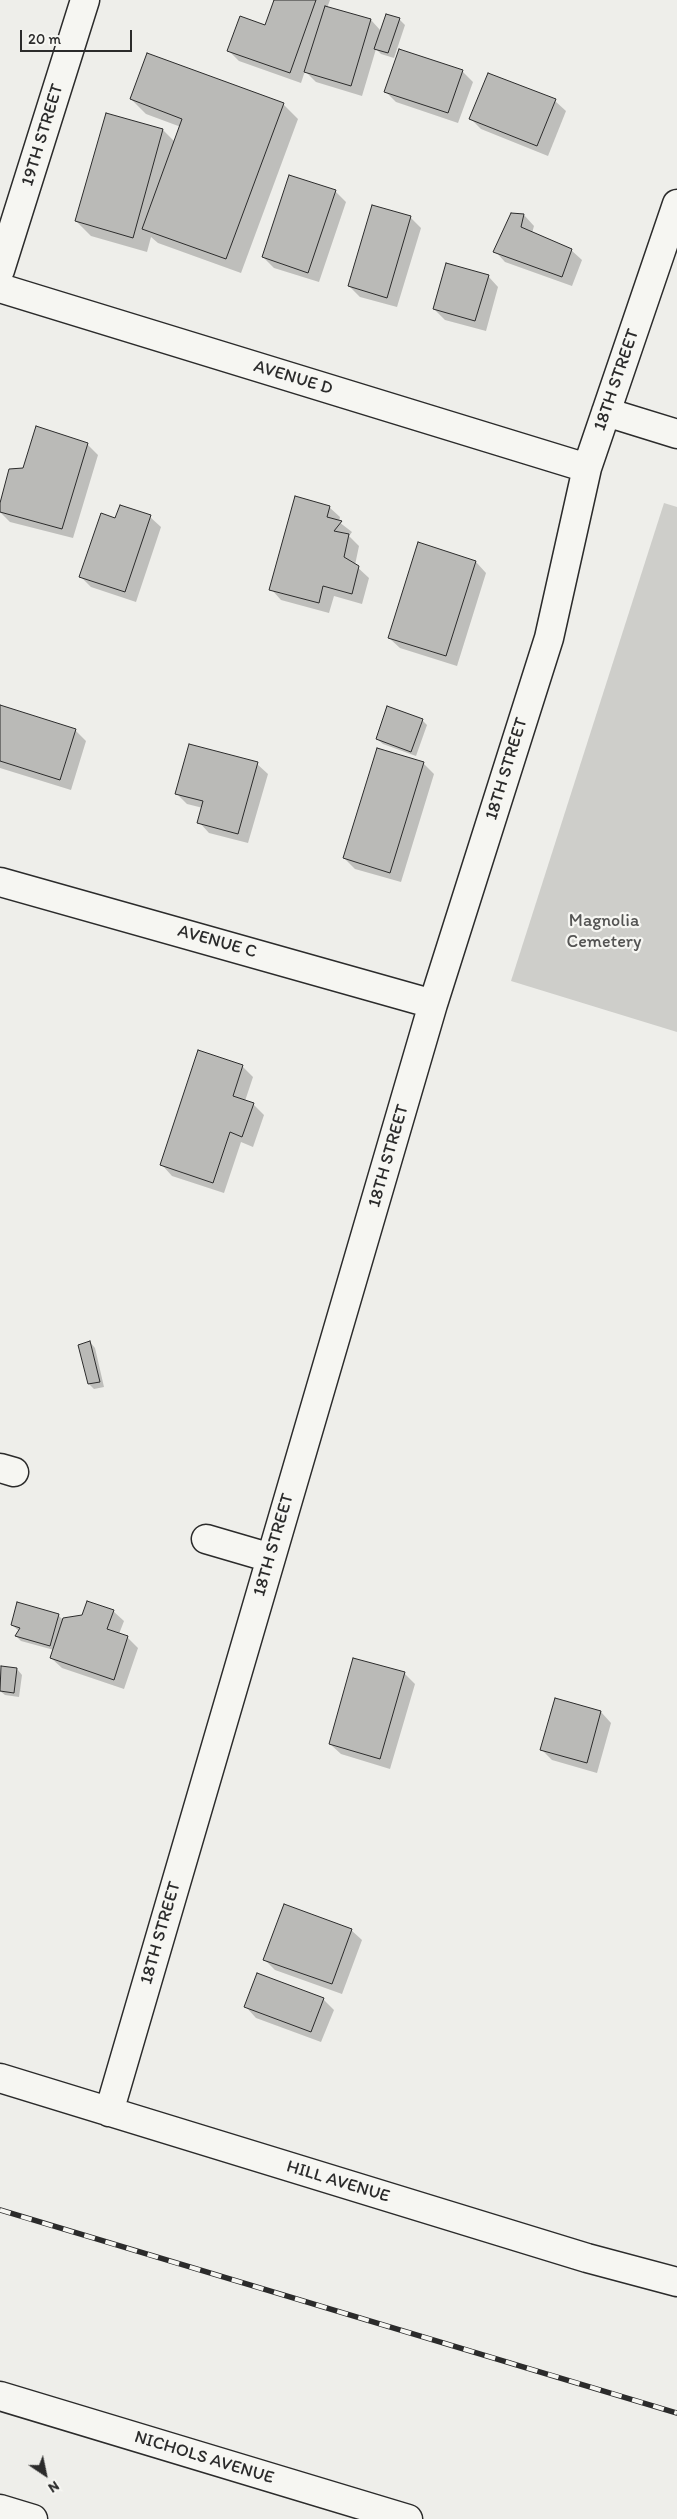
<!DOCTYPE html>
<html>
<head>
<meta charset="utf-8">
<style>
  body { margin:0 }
  #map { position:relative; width:677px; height:2519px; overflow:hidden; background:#eeeeea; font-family:Itim,sans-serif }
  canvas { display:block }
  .north { position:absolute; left:20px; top:2449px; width:50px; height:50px; -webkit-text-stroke:4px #f6f6f2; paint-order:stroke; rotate:146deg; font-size:14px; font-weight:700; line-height:20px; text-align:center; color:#2b2b2b }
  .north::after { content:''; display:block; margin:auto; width:18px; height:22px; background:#2b2b2b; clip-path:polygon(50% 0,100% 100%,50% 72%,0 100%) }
  .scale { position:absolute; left:20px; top:30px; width:112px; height:22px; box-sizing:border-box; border:2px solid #2b2b2b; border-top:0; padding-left:6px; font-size:15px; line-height:18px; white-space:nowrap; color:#2b2b2b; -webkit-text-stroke:4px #f6f6f2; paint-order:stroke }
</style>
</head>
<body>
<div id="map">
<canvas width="677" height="2519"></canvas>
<div class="north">N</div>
<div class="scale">20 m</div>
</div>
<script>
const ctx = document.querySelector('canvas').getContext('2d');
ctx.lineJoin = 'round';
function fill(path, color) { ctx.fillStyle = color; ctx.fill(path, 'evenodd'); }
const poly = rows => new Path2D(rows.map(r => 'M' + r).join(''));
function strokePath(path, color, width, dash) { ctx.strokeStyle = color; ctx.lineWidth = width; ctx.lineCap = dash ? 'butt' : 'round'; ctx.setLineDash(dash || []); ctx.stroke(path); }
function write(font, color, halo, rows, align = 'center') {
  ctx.font = font + ' Itim,sans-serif'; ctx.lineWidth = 4.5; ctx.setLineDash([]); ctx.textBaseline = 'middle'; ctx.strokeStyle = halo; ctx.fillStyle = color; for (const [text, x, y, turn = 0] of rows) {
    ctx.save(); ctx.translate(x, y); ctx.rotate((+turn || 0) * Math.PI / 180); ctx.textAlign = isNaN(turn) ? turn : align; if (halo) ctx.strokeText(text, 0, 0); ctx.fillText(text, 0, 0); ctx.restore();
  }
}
const green = poly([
  [664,503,677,507,677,1032,511,981]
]);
const shadow = poly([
  [275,0,330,0,327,8,371,20,381,31,387,15,400,20,405,25,394,58,381,54,376,49,362,96,316,82,305,71,301,83,239,61,229,51,265,27],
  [462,71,473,82,458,123,396,102,386,92],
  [131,99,283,104,298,119,241,273,158,243,151,237,147,252,91,236,76,221,163,130,175,142,181,127,146,114],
  [555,101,566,111,548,156,481,129,471,119],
  [335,191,346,202,319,282,274,268,263,257],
  [512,215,524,215,534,226,532,233,571,250,582,260,572,286,505,262,495,251],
  [410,217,421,228,397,307,360,297,349,286],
  [488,276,498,287,486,331,445,320,434,309],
  [37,428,88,445,98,455,73,538,10,522,0,512,0,507,23,470],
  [329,507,340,517,339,522,352,532,349,536,359,546,355,565,369,578,362,604,334,596,329,613,281,600,271,589],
  [150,517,161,527,136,602,91,587,81,577,116,519],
  [419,544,476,562,486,573,457,666,400,648,389,638],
  [0,707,75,730,86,741,71,790,0,768],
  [422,720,427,725,416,756,383,744,377,739],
  [423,763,434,774,401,882,355,869,344,858],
  [257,764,268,774,248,843,209,833,199,822,203,808,187,804,177,794],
  [242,1066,253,1077,245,1101,253,1104,264,1115,253,1147,241,1142,224,1193,172,1176,162,1165],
  [90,1342,95,1348,104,1387,94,1389,89,1384,80,1345],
  [113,1611,124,1621,119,1634,127,1637,138,1648,124,1689,62,1668,51,1658,54,1650,21,1641,16,1636,19,1631,12,1625,58,1615,64,1621],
  [2,1667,17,1669,22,1675,19,1697,5,1695,0,1691],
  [404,1673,415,1684,390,1769,341,1754,330,1744],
  [601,1712,611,1723,597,1773,552,1760,542,1750],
  [351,1930,362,1940,342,1994,275,1970,265,1960],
  [323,1999,334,2010,321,2042,256,2018,246,2007]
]);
const building = poly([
  [274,0,316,0,290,73,227,51,240,16,265,25,274,0],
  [325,6,371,19,351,86,304,72,325,6],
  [386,14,400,18,388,53,374,49,386,14],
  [399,49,463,70,448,113,384,92,399,49],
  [147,53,284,103,226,259,142,229,182,119,130,99,147,53],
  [488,73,556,99,537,146,469,119,488,73],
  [106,113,163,129,133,238,75,221,106,113],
  [289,175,336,190,308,273,262,257,289,175],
  [372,205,411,216,387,298,348,286,372,205],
  [511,213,524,214,521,227,572,249,562,277,493,252,511,213],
  [446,263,489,275,475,321,433,309,446,263],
  [36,426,88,443,62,529,0,512,0,503,9,469,23,468,36,426],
  [295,496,330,506,327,517,342,521,334,531,349,534,344,557,359,566,352,594,323,586,319,603,269,590,295,496],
  [120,505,151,515,125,592,79,577,101,513,115,518,120,505],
  [418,542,476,561,446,656,388,638,418,542],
  [0,705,76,729,60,780,0,761,0,705],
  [387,706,423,719,411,752,376,739,387,706],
  [189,744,258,762,238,834,197,823,203,801,175,794,189,744],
  [377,748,424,762,390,873,343,858,377,748],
  [198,1050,243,1065,233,1096,254,1103,242,1137,230,1132,213,1183,160,1165,198,1050],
  [90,1341,100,1382,88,1384,78,1345,90,1341],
  [87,1601,114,1610,107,1629,128,1636,114,1680,50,1658,63,1618,82,1615,87,1601],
  [17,1602,59,1614,50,1646,15,1636,20,1628,11,1625,17,1602],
  [353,1658,405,1672,380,1759,329,1744,353,1658],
  [1,1666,17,1668,14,1693,0,1691,1,1666],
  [555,1698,601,1711,587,1763,540,1750,555,1698],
  [284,1904,352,1929,332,1984,263,1960,284,1904],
  [257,1973,324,1998,311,2032,244,2007,257,1973]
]);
const minor = poly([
  [0,270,85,0],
  [0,288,587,468],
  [606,412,677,434],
  [0,882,433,1004],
  [0,1468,14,1472],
  [206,1539,271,1558],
  [0,2078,587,2258,677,2282],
  [109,2112,433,1004,549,638,587,468,677,204],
  [0,2396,408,2519],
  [0,2509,33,2519]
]);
const rail = poly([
  [0,2210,677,2413]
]);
const streetNames = [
  ["19TH STREET",43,135,-73],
  ["AVENUE D",293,378,17],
  ["18TH STREET",617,380,-71],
  ["18TH STREET",507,769,-73],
  ["AVENUE C",217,942,16],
  ["18TH STREET",389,1156,-74],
  ["18TH STREET",274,1545,-74],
  ["18TH STREET",161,1933,-74],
  ["HILL AVENUE",338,2182,17],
  ["NICHOLS AVENUE",204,2458,17]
];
const parkNames = [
  ["Magnolia",604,921],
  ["Cemetery",604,942]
];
fill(green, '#cececa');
fill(shadow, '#0003');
fill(building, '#babab7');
strokePath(building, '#2b2b2b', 1);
strokePath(minor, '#2b2b2b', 31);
strokePath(minor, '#f6f6f2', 28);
strokePath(rail, '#2b2b2b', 5.5);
strokePath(rail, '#f6f6f2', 4, [11]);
write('18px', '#2b2b2b', '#f6f6f2', streetNames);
write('18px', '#545453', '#f6f6f2', parkNames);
</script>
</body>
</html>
